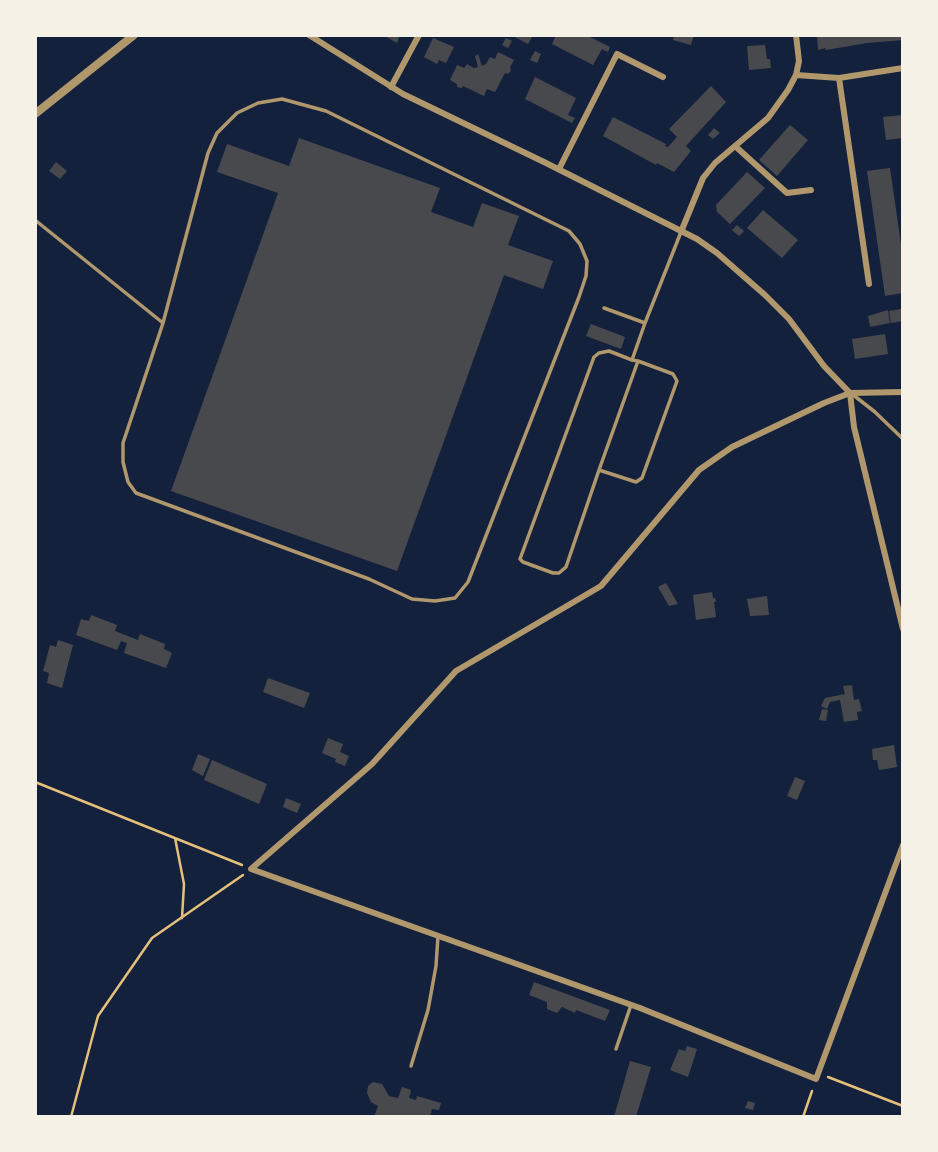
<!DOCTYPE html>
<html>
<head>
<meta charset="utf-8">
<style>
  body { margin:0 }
  #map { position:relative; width:938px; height:1152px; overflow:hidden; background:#14213d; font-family:Montserrat,sans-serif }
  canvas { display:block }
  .frame { position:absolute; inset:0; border:37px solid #f6f1e7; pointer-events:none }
</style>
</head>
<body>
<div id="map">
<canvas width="938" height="1152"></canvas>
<div class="frame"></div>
</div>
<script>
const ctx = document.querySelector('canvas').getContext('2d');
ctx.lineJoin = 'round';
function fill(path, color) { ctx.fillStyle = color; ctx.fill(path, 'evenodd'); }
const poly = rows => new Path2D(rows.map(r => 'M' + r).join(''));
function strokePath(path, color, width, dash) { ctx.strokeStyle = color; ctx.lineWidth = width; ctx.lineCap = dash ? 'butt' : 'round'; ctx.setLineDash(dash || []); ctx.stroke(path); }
const building = poly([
  [383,35,400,35,397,43],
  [511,35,533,35,528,44],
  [556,35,586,35,610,47,608,52,602,49,593,65,552,44],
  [674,35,694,35,691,45,673,40],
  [817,35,903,35,903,40,867,43,826,50,825,48,818,50],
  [433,38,454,47,446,63,439,60,437,64,424,57],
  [506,38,512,41,508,48,502,45],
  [765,45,767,59,770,59,771,68,749,70,747,46],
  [535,51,541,54,537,63,530,60],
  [498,52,514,60,510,67,511,71,508,74,505,73,495,92,487,89,484,96,463,86,462,88,457,87,457,84,450,80,457,65,464,68,467,64,474,68,478,67,475,56,478,54,482,66,486,64,490,57,495,59],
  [535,77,576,98,568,115,575,118,572,123,525,99],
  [711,86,726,102,686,146,691,151,674,172,657,163,656,165,603,136,613,117,666,144,665,146,668,147,677,137,669,129],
  [903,115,903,138,886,140,883,117],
  [790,125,808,140,777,176,759,160],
  [714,128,720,133,713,139,708,135],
  [299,138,440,188,431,212,473,227,482,203,519,216,508,245,553,261,543,289,504,275,397,571,171,491,278,193,217,172,227,144,289,166],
  [56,162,67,171,60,179,49,171],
  [890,168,903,258,903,293,885,296,867,171],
  [747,172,765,188,730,224,717,212,716,205],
  [763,210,798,240,782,258,747,228],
  [737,225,744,231,739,236,732,230],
  [901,309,903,321,891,323,889,311],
  [888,310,890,323,870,327,868,316],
  [591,324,625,337,621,349,586,336],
  [885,334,888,354,855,359,852,339],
  [666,583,678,604,669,606,658,587],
  [712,592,713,598,715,598,716,602,714,602,716,617,696,620,693,595],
  [767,596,769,615,750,616,747,599],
  [91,615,117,625,115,631,138,640,140,634,165,644,164,649,172,653,166,668,124,653,127,643,121,641,117,650,76,635,81,619,89,621],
  [58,640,73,645,62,688,47,683,49,673,43,671,50,645,56,647],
  [268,678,310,693,304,708,263,692],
  [852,685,854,700,859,699,862,711,857,712,858,720,844,722,840,700,830,702,827,709,821,706,825,698,845,694,843,686],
  [822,709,828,710,826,721,819,720],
  [328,738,343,744,340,752,349,756,345,766,335,762,336,759,322,753],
  [894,745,897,767,879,770,877,760,873,760,872,749],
  [198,754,210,759,203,776,192,770],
  [212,760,267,784,259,804,204,780],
  [795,777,805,781,797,800,787,796],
  [286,798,301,804,297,813,283,807],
  [534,982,610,1010,605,1021,576,1010,575,1013,562,1007,557,1013,547,1009,547,1002,529,995],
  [687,1046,697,1049,688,1077,670,1070,679,1049,685,1051],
  [630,1061,651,1067,636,1117,614,1117],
  [373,1082,382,1084,389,1096,398,1098,402,1087,411,1090,409,1098,416,1100,417,1096,441,1103,439,1110,432,1109,430,1117,374,1117,378,1106,371,1102,367,1093,368,1086],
  [748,1101,755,1103,753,1110,745,1108]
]);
const path = poly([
  [35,782,242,865],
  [175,838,184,884,182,918],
  [828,1077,903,1106],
  [71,1117,98,1016,152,938,243,875],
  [803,1117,812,1091]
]);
const service = poly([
  [35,220,163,323,208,153,217,133,237,113,258,103,282,99,326,111,569,231,580,244,587,261,586,276,579,297,468,582,455,598,435,601,412,599,369,579,136,493,128,482,123,462,123,443,163,323],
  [604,308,645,323,681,232],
  [638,361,599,470,636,482,642,478,677,381,673,374,638,361,632,360,645,323],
  [852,394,875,412,903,439],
  [599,470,566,567,559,573,553,573,523,562,520,559,594,357,599,353,609,351,632,360],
  [616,1049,631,1005],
  [411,1066,428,1010,436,966,438,936]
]);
const minor = poly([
  [309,35,403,94,544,162,697,239,717,253,765,295,789,319,824,366,850,393],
  [796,75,839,78,903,68],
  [839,78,869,284],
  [391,87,419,35],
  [735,146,787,193,811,190],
  [559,169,617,54,663,77],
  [681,232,703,178,715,163,768,118,788,90,796,75,799,61,796,35],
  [903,392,850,393,824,403,732,447,699,470,601,586,456,671,372,764,251,869,640,1008,816,1079,903,845],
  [850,393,854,427,903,629]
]);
const tertiary = poly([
  [35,114,134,35]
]);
fill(building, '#48494c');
strokePath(path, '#e5c07b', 2.5);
strokePath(service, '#b1986c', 3.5);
strokePath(minor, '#b1986c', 6);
strokePath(tertiary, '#b1986c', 8);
</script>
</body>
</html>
